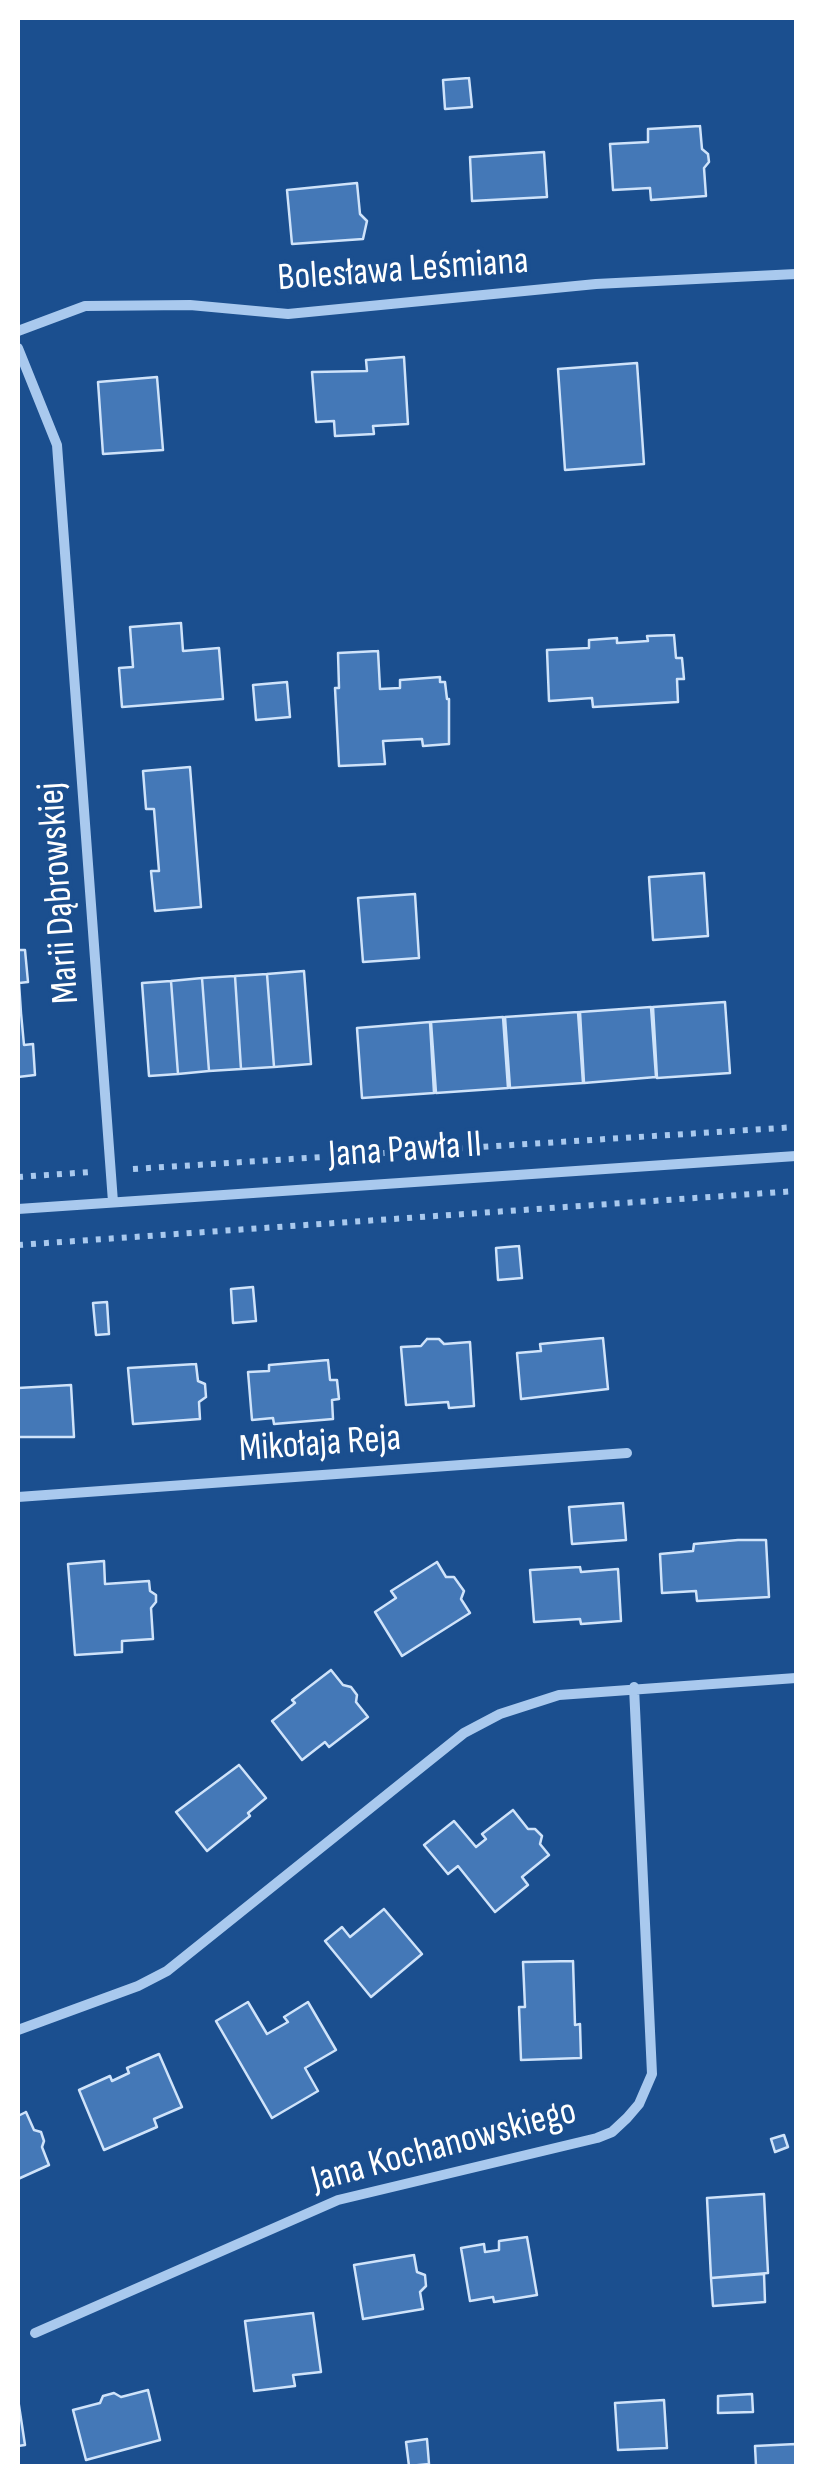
<!DOCTYPE html>
<html>
<head>
<meta charset="utf-8">
<style>
  body { margin:0 }
  #map { position:relative; width:814px; height:2484px; overflow:hidden; background:#1b4f8f; font-family:"Sofia Sans Condensed",sans-serif }
  canvas { display:block }
  .frame { position:absolute; inset:0; border:20px solid #fff; pointer-events:none }
</style>
</head>
<body>
<div id="map">
<canvas width="814" height="2484"></canvas>
<div class="frame"></div>
</div>
<script>
const ctx = document.querySelector('canvas').getContext('2d');
ctx.lineJoin = 'round';
function fill(path, color) { ctx.fillStyle = color; ctx.fill(path, 'evenodd'); }
const poly = rows => new Path2D(rows.map(r => 'M' + r).join(''));
function strokePath(path, color, width, dash) { ctx.strokeStyle = color; ctx.lineWidth = width; ctx.lineCap = dash ? 'butt' : 'round'; ctx.setLineDash(dash || []); ctx.stroke(path); }
function write(font, color, halo, rows, align = 'center') {
  ctx.font = font + ' "Sofia Sans Condensed",sans-serif'; ctx.lineWidth = 8; ctx.setLineDash([]); ctx.textBaseline = 'middle'; ctx.strokeStyle = halo; ctx.fillStyle = color; for (const [text, x, y, turn = 0] of rows) {
    ctx.save(); ctx.translate(x, y); ctx.rotate((+turn || 0) * Math.PI / 180); ctx.textAlign = isNaN(turn) ? turn : align; if (halo) ctx.strokeText(text, 0, 0); ctx.fillText(text, 0, 0); ctx.restore();
  }
}
const building = poly([
  [469,78,472,107,445,109,443,80,469,78],
  [700,126,702,149,708,154,709,162,704,168,706,196,651,200,650,188,613,190,610,144,648,142,648,129,700,126],
  [544,152,547,197,472,201,470,157,544,152],
  [357,183,360,214,367,221,363,239,292,244,287,190,357,183],
  [404,357,408,424,373,426,374,434,335,436,334,421,316,422,312,372,367,371,366,360,404,357],
  [637,363,644,464,565,470,558,369,637,363],
  [157,377,163,450,103,454,98,382,157,377],
  [181,623,183,651,219,648,223,699,122,707,119,668,133,667,130,627,181,623],
  [674,635,676,658,682,658,684,679,677,679,678,702,593,707,592,698,549,701,547,650,589,648,589,640,617,638,617,643,648,641,647,636,674,635],
  [378,651,380,689,400,688,400,680,440,677,440,682,445,682,447,699,449,699,449,744,423,746,422,739,383,741,385,764,339,766,335,688,339,688,338,653,378,651],
  [287,682,290,717,256,720,253,685,287,682],
  [190,767,201,907,155,911,151,871,159,871,154,809,146,809,143,771,190,767],
  [704,873,708,936,653,940,649,877,704,873],
  [415,894,419,958,363,962,358,898,415,894],
  [18,950,25,950,28,982,19,983,21,1013,18,1014,18,950],
  [304,971,311,1064,274,1067,267,974,304,971],
  [267,974,274,1067,241,1069,235,976,267,974],
  [235,976,241,1069,209,1071,202,978,235,976],
  [202,978,209,1071,178,1074,171,981,202,978],
  [171,981,178,1074,149,1076,142,983,171,981],
  [725,1002,730,1073,657,1078,653,1007,725,1002],
  [651,1007,656,1077,584,1083,580,1012,651,1007],
  [578,1012,583,1083,510,1088,505,1017,578,1012],
  [21,1013,24,1045,33,1044,35,1075,18,1077,18,1014,21,1013],
  [503,1017,508,1088,436,1093,431,1022,503,1017],
  [430,1022,434,1093,362,1098,357,1028,430,1022],
  [519,1246,522,1278,498,1280,496,1248,519,1246],
  [253,1287,256,1321,233,1323,231,1289,253,1287],
  [107,1302,109,1334,96,1335,93,1303,107,1302],
  [603,1338,608,1389,521,1399,517,1353,541,1351,540,1344,603,1338],
  [427,1339,439,1339,444,1344,470,1342,474,1406,449,1408,448,1402,406,1405,401,1347,421,1346,427,1339],
  [328,1360,330,1380,337,1380,339,1399,332,1400,333,1419,274,1424,273,1418,252,1420,248,1372,269,1371,269,1365,328,1360],
  [196,1364,198,1381,205,1384,206,1397,199,1402,200,1419,133,1424,128,1368,196,1364],
  [71,1385,74,1437,18,1437,18,1388,71,1385],
  [623,1503,626,1540,572,1544,569,1507,623,1503],
  [738,1540,766,1540,769,1597,697,1601,696,1591,662,1593,660,1554,693,1551,694,1544,738,1540],
  [104,1561,105,1584,149,1581,150,1591,156,1595,156,1602,151,1608,153,1639,122,1641,122,1652,75,1655,68,1564,104,1561],
  [437,1562,446,1577,454,1577,464,1591,461,1599,470,1613,402,1656,375,1612,396,1598,391,1591,437,1562],
  [580,1567,581,1572,618,1569,621,1621,581,1624,580,1619,534,1622,530,1570,580,1567],
  [331,1670,343,1685,351,1687,357,1695,356,1702,368,1717,329,1747,325,1742,302,1760,272,1721,295,1703,292,1700,331,1670],
  [239,1765,266,1798,248,1813,250,1816,207,1851,176,1812,239,1765],
  [513,1810,528,1829,535,1829,542,1836,540,1844,549,1855,522,1877,528,1885,495,1912,458,1866,448,1874,424,1845,454,1821,476,1847,486,1839,482,1834,513,1810],
  [384,1909,422,1954,371,1997,325,1941,342,1927,350,1937,384,1909],
  [573,1961,575,2025,580,2024,581,2058,521,2060,519,2007,525,2007,523,1962,573,1961],
  [248,2002,267,2034,288,2022,284,2017,308,2002,336,2050,305,2068,318,2091,272,2118,216,2021,248,2002],
  [159,2054,182,2107,154,2119,157,2127,104,2150,79,2090,110,2076,112,2081,129,2073,127,2068,159,2054],
  [26,2112,34,2130,41,2132,44,2141,42,2147,49,2165,18,2179,18,2116,26,2112],
  [784,2135,788,2147,775,2152,771,2139,784,2135],
  [764,2194,768,2273,711,2278,707,2198,764,2194],
  [527,2237,537,2295,494,2302,493,2297,470,2301,461,2248,484,2244,485,2252,499,2250,499,2241,527,2237],
  [414,2255,417,2272,425,2275,426,2286,420,2292,423,2309,363,2319,354,2265,414,2255],
  [764,2274,765,2302,713,2306,711,2278,764,2274],
  [313,2313,321,2372,293,2375,295,2386,254,2391,245,2321,313,2313],
  [148,2390,160,2440,86,2460,73,2410,100,2403,103,2396,114,2393,121,2397,148,2390],
  [752,2394,753,2412,718,2413,718,2396,752,2394],
  [18,2399,25,2445,18,2446,18,2399],
  [664,2400,667,2448,618,2450,615,2403,664,2400],
  [427,2439,429,2464,409,2466,406,2442,427,2439],
  [796,2444,796,2466,756,2466,755,2446,796,2444]
]);
const path = poly([
  [133,1169,796,1127],
  [18,1177,91,1172],
  [18,1245,796,1191]
]);
const street = poly([
  [18,331,85,306,190,305,288,314,596,284,796,274],
  [18,348,57,445,113,1202],
  [18,1209,796,1156],
  [18,1497,627,1453],
  [18,2030,138,1986,167,1971,464,1733,500,1714,559,1695,796,1678],
  [35,2333,338,2200,597,2138,612,2132,627,2118,639,2104,652,2074,634,1687]
]);
const streetNames = [
  ["Bolesława Leśmiana",403,271,-4],
  ["Marii Dąbrowskiej",60,893,-94],
  ["Jana Pawła II",405,1151,-4],
  ["Mikołaja Reja",320,1445,-4],
  ["Jana Kochanowskiego",444,2147,-15]
];
fill(building, '#4478b7');
strokePath(building, '#cfe3fa', 2.5);
strokePath(path, '#a9c9ee', 6, [5, 8]);
strokePath(street, '#a9c9ee', 10);
write('38px', '#fff', '#1b4f8f', streetNames);
</script>
</body>
</html>
